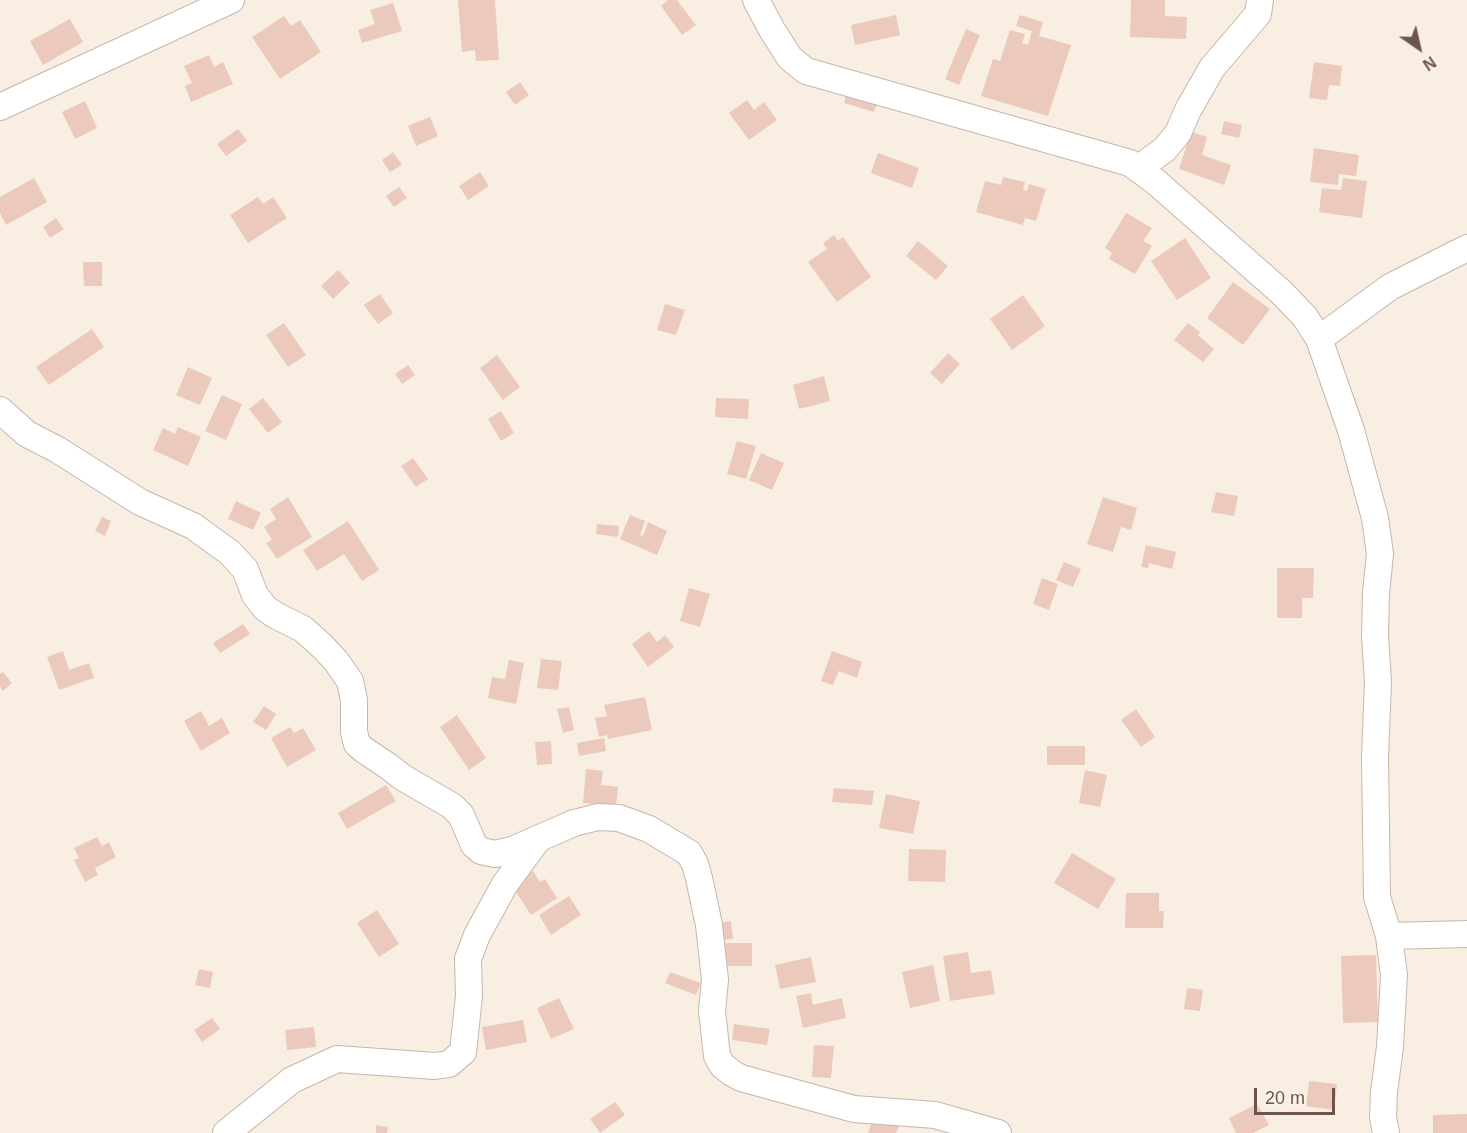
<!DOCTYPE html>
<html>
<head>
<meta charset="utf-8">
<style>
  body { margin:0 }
  #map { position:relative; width:1467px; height:1133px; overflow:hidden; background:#f9eee2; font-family:Arial,sans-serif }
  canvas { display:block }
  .north { position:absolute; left:1389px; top:18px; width:60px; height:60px; -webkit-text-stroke:4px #fdf2e8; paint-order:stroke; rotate:146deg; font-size:16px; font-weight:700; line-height:24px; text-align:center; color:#6e544c }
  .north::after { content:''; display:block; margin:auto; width:21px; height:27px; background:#6e544c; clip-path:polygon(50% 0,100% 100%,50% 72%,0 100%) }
  .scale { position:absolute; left:1254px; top:1088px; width:81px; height:27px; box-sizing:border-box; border:3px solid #6e544c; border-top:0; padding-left:8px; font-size:18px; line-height:21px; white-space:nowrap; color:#6e544c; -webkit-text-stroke:4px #fdf2e8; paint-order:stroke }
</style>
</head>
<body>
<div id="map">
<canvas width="1467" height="1133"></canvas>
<div class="north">N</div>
<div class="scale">20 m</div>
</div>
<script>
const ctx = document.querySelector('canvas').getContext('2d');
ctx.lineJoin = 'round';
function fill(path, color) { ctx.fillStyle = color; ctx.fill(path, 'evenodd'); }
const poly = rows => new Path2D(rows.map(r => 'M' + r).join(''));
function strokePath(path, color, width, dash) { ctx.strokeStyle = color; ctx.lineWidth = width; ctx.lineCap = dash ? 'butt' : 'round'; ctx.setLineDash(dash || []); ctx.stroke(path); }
const building = poly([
  [458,0,495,0,499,60,476,61,475,50,462,52],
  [668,0,677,0,696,25,682,35,661,6],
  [1131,0,1165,0,1165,16,1187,17,1186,39,1130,37],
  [393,3,402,31,362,43,358,30,375,24,370,10],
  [896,15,900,35,855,45,851,25],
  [1020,15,1043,22,1039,36,1071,45,1048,116,981,96,993,59,1000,61,1010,30,1025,34,1022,43,1028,45,1032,31,1016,26],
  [284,16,291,26,300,20,321,52,280,79,252,37],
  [70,19,83,42,43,65,30,41],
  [966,29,980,35,959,85,945,79],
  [209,55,214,67,223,62,233,84,191,102,185,86,192,83,184,66],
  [1314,62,1342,66,1340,86,1329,85,1327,100,1309,98],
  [520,82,529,95,515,105,506,92],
  [847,92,878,101,874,112,844,103],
  [747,100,754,110,764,102,777,120,749,140,729,113],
  [85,101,97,128,75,139,62,112],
  [430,117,438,136,416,146,408,126],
  [1224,121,1242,125,1239,138,1221,134],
  [238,129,247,141,226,156,217,144],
  [1191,132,1207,137,1202,155,1231,165,1224,185,1179,169],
  [1314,148,1359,155,1356,176,1339,174,1338,185,1310,182],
  [393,152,402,165,390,172,382,160],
  [878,153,919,168,912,188,871,173],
  [480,172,489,186,468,200,459,186],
  [1003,177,1025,182,1023,190,1027,191,1029,184,1046,189,1036,221,1025,218,1023,225,976,212,985,181,1001,185],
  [34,178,47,202,6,225,0,213,0,197],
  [1343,178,1367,181,1362,218,1319,212,1322,188,1341,190],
  [399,187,407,198,394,207,386,196],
  [258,197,263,204,273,197,287,218,248,243,230,215],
  [1126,213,1152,228,1143,241,1152,246,1135,274,1109,259,1112,253,1105,248],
  [56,218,64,229,50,238,43,227],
  [834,235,838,241,843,237,871,277,837,302,808,262,827,249,823,243],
  [1185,238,1211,278,1177,300,1151,261],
  [918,241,948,266,936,280,906,256],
  [83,262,102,262,102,286,84,286],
  [338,270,350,283,333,299,321,286],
  [1233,282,1270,309,1243,345,1207,318],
  [380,294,393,313,378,324,364,305],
  [1023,295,1045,326,1012,350,990,319],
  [665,304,685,310,676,335,657,330],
  [284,323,306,355,288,367,266,335],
  [1188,323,1200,332,1198,335,1214,349,1203,362,1174,340],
  [92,329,104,347,49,385,36,367],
  [948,353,960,364,942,384,930,373],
  [497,355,520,387,503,400,480,368],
  [408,365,415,375,402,384,395,374],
  [188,367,212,378,200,405,176,395],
  [824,376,830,401,799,409,793,385],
  [222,395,242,404,226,440,205,431],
  [263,398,282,422,268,433,249,409],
  [716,398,749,399,748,419,715,417],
  [501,411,514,433,501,441,488,419],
  [178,427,201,437,188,466,153,450,163,428,175,434],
  [737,441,756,446,746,479,727,474],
  [761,453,784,463,772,490,749,480],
  [413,458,428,479,416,487,401,466],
  [1216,492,1238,496,1234,516,1211,512],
  [288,497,312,537,277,559,266,543,272,540,264,527,276,519,270,509],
  [1103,497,1137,508,1131,530,1121,527,1113,552,1087,544],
  [236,501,261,513,253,530,228,519],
  [630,515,645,521,640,535,643,536,648,522,667,531,657,555,620,539],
  [102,517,111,521,105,536,95,531],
  [348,521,379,570,362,581,344,554,317,571,303,550],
  [597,524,619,526,618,537,596,534],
  [1146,545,1176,552,1172,569,1149,563,1148,568,1141,567],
  [1064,562,1081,569,1073,587,1056,580],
  [1277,568,1314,568,1313,598,1302,598,1302,618,1277,618],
  [1042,578,1058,584,1049,610,1033,604],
  [689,588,710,594,700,627,680,621],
  [243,624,250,634,220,653,213,643],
  [649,631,657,642,665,635,674,647,648,667,632,644],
  [63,651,69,670,89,663,94,678,59,690,47,657],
  [832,651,862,662,857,678,839,671,833,685,821,681],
  [541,659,562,661,558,690,537,688],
  [509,660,524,663,516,704,488,698,492,677,505,679],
  [3,672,12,683,3,691,0,687,0,674],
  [645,697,652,730,608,739,607,735,599,737,595,718,607,716,604,705],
  [264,706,276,714,266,730,253,722],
  [569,707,574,730,563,733,557,709],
  [1136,709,1155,737,1141,747,1121,720],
  [201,711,209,726,222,718,230,733,201,751,184,721],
  [457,715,486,758,469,770,440,727],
  [290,727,294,733,303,728,316,750,287,767,271,738],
  [604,738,606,751,579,756,577,743],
  [551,741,552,764,537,765,535,742],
  [1047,746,1085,746,1085,765,1047,765],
  [586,769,603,771,601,785,618,787,616,806,583,803],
  [1085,770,1107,775,1100,807,1079,803],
  [386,785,396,801,347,829,338,813],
  [834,788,874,791,872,805,832,802],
  [886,794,920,801,913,834,879,828],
  [97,837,102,846,109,842,116,857,95,868,98,875,85,882,74,860,79,858,74,848],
  [909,849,946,850,945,882,908,881],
  [1072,853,1116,879,1098,909,1054,883],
  [533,871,540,882,545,879,557,898,531,915,511,884],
  [1126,893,1159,893,1159,911,1164,911,1163,928,1125,928],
  [569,896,581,915,551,935,539,915],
  [377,910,399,944,379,957,357,923],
  [731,921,733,939,721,940,719,923],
  [718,943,752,943,752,966,718,966],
  [968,952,971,973,991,970,995,994,950,1001,943,956],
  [1376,955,1378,1022,1343,1023,1341,956],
  [811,957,816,982,780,989,775,965],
  [933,965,940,1001,910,1008,902,972],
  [199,969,213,972,210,988,195,985],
  [670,972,701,983,696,995,665,983],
  [1187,988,1203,990,1200,1011,1184,1009],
  [811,993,813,1005,842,998,846,1018,803,1028,796,996],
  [559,998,574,1029,551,1039,537,1008],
  [212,1018,220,1029,202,1042,194,1030],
  [523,1020,527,1042,486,1050,482,1027],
  [734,1024,770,1029,767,1045,732,1040],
  [314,1027,316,1047,287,1050,285,1030],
  [814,1045,834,1046,831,1078,812,1077],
  [1309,1081,1337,1084,1334,1110,1306,1106],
  [615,1102,625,1115,600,1133,590,1119],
  [1257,1104,1269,1125,1253,1133,1236,1133,1229,1118],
  [1467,1114,1467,1133,1433,1133,1433,1115],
  [874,1115,900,1124,896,1133,868,1133],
  [376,1125,388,1127,387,1133,376,1133]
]);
const street = poly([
  [756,0,772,30,790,58,806,71,1130,163,1156,182,1281,292,1305,317,1319,339,1351,430,1375,518,1380,554,1376,593,1375,635,1378,682,1375,757,1377,897,1389,936,1394,975,1390,1047,1384,1092,1383,1117,1386,1133],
  [0,107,231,0],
  [1138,169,1165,149,1178,133,1188,110,1212,68,1258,14,1260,0],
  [1319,339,1390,287,1467,248],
  [0,410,27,434,58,450,140,502,193,526,229,552,245,569,255,595,265,608,275,615,303,629,322,646,336,661,350,681,354,700,354,732,357,744,364,750,388,766,402,777,452,806,461,815,474,845,481,851,495,854,512,850,574,823,598,817,619,818,649,829,689,853,695,864,699,878,709,925,715,980,712,1011,717,1056,722,1065,732,1073,741,1078,854,1109,935,1115,998,1133],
  [1389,936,1467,934],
  [226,1133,292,1080,337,1059,435,1066,449,1064,463,1052,469,996,468,959,477,935,505,884,538,839]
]);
fill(building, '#ebcabd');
strokePath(street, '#c8b5ab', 28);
strokePath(street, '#fff', 26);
</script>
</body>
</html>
